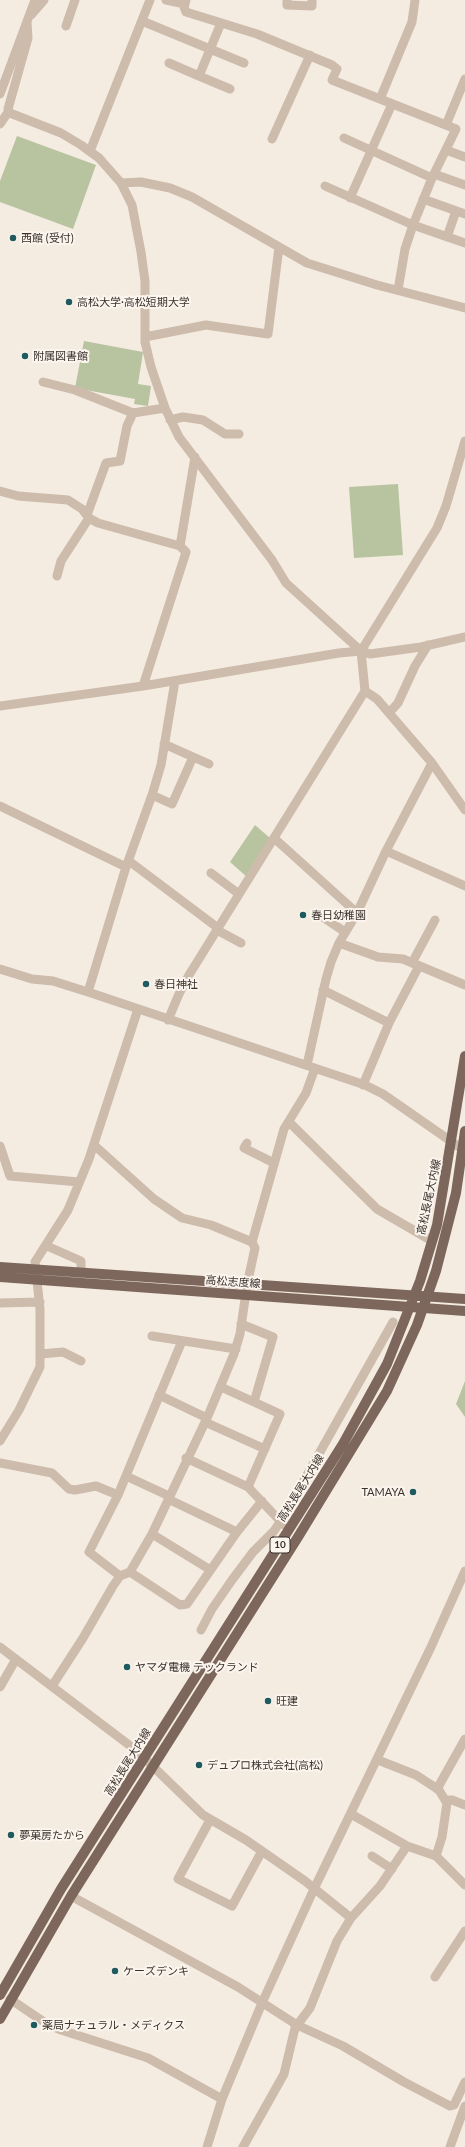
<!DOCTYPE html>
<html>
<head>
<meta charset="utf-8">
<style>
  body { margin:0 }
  canvas { display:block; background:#f4ebe1 }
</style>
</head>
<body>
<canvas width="465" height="2147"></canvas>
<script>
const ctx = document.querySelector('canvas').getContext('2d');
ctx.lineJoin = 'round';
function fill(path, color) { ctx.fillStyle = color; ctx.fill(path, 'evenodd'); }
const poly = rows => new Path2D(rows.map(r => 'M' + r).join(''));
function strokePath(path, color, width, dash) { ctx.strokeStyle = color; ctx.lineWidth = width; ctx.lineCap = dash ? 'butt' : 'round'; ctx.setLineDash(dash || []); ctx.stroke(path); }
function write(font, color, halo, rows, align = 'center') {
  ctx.font = font + ' Lato,"Noto Sans JP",sans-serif'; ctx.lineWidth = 4; ctx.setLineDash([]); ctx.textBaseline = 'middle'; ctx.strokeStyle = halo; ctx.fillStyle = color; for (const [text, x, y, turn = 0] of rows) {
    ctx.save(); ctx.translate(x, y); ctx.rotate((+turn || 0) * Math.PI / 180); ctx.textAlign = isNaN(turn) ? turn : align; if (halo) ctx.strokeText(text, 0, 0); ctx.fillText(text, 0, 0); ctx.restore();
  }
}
const green = poly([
  [17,136,96,165,73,229,0,202,0,181],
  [84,341,143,352,138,384,151,386,148,406,134,404,135,399,75,388],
  [398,484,403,555,354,558,349,487],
  [255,825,270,838,247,877,230,862],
  [465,1381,465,1417,456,1404]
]);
const minor = poly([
  [166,0,185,4],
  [186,0,184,7,186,12,257,34,332,65,337,69,332,80,456,129,432,178,413,225,405,249,398,290],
  [287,0,287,5,312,6,312,0],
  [31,15,44,0],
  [142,21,244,63],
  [27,22,28,38,8,109,10,113,61,133,81,145,99,158,121,183,132,205,141,252,145,281,145,342,151,367,165,408,179,437,272,560,286,583,361,651],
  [221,23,199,76,230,89],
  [66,26,75,0],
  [169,63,199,76],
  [0,94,35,0],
  [380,99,412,22,415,0],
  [0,124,9,111],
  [446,125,465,79],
  [344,138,432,178],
  [272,139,310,55],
  [446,150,465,157],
  [90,151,150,0],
  [434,174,465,185],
  [121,183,141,182,170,188,192,197,307,263,377,285,465,308],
  [325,186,413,225,465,243],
  [350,198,392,104],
  [423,199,465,214],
  [447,237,456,211],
  [145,337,206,325,268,334,279,247],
  [43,382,75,390,133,413,165,408],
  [170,420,183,417,203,420,225,434,239,434],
  [0,491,18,496,68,500,82,509,89,518,98,523,180,546,195,457],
  [87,515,106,463,120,461,127,426,133,413],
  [57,576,61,561,89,518],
  [143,686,186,552,180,546],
  [0,706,143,686,339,653,361,651,370,654,421,647,465,637],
  [389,713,398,703,415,666,428,645],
  [164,744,209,764],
  [432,763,465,810],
  [152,795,172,804,193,757],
  [0,806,126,867],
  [274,838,357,913,339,943],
  [386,851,465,886],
  [129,861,218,928],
  [211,873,239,894],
  [317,913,345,932],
  [357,913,386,851,432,763,377,699,365,691,361,651,437,528,446,506,465,441],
  [217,930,241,943],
  [412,963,435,920],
  [0,969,32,979,53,981,91,993,365,1085,383,1094,465,1151],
  [323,990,389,1023],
  [88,992,126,867,152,795,161,765,175,681],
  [168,1020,179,994,189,975,365,691],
  [307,1065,326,979,331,962,339,943,378,957,403,959,465,985],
  [363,1085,389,1023,419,966],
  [289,1122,377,1209,432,1241],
  [247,1143,244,1148,274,1163],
  [0,1146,10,1176,79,1182],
  [252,1242,284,1129,306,1093,315,1068],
  [47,1246,81,1261,81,1273],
  [0,1303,40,1302],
  [152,1336,236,1349],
  [41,1354,63,1352,81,1361],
  [221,1387,254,1402,273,1337,241,1324],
  [159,1395,207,1418],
  [205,1422,265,1449],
  [0,1441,19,1410,40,1367,40,1309,35,1262,68,1210,89,1159,138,1009],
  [186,1458,248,1487,280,1414,254,1402],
  [0,1463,52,1473,69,1489,75,1490,96,1486,118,1495],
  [126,1476,169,1496],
  [248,1487,284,1525],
  [168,1499,237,1532,262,1501],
  [152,1534,209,1569],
  [130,1572,180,1605,187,1604,237,1532],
  [120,1576,89,1552,118,1495,182,1341],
  [201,1630,212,1609,232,1580,253,1552,274,1531,284,1516,393,1322],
  [0,1647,137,1751,203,1815,246,1840,305,1881,351,1918,337,1941,310,2008,295,2028,284,2074,243,2147],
  [52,1686,83,1638,113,1586,120,1576,130,1572,152,1534,207,1418,234,1354,240,1334,247,1285,255,1248,252,1242,211,1225,182,1218,154,1199,94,1145],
  [0,1687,16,1659],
  [378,1760,416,1775,439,1790,445,1800,447,1803,442,1837,436,1856],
  [437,1789,465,1739],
  [445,1800,452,1800,465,1805],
  [351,1814,407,1846,436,1856,465,1885],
  [210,1820,178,1879,232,1906,262,1851],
  [372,1856,392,1869],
  [71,1896,238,1987,297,2025,343,2046,404,2082,450,2106,454,2105,465,2082],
  [351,1918,380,1886,407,1846],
  [435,1977,465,1931],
  [10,1999,47,2024,61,2030,148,2058,222,2099],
  [207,2147,222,2099,262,2003,314,1889,431,1647,465,1571],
  [450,2147,465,2106]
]);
const major = poly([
  [0,1267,465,1299],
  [0,1277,465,1311],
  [0,1995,61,1889,343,1444,387,1364,420,1281,437,1225,465,1056],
  [0,2019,71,1896,298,1537,387,1391,417,1325,436,1271,456,1193,465,1131]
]);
const markers = [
  [13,238,4,"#1f5a5e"],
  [69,302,4,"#1f5a5e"],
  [25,356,4,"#1f5a5e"],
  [303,915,4,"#1f5a5e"],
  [146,984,4,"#1f5a5e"],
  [413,1492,4,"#1f5a5e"],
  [127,1667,4,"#1f5a5e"],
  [268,1701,4,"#1f5a5e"],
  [199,1765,4,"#1f5a5e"],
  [11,1835,4,"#1f5a5e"],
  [115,1971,4,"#1f5a5e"],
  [34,2025,4,"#1f5a5e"]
];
const shields = [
  [280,1545,20]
];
const shieldNames = [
  ["10",280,1545]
];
const poiNames = [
  ["西館 (受付)",21,238],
  ["高松大学·高松短期大学",77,302],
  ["附属図書館",33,356],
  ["春日幼稚園",311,915],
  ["春日神社",154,984],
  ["TAMAYA",405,1492,"right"],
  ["ヤマダ電機 テックランド",135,1667],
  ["旺建",276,1701],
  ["デュプロ株式会社(高松)",207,1765],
  ["夢菓房たから",19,1835],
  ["ケーズデンキ",123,1971],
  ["薬局ナチュラル・メディクス",42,2025]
];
const streetNames = [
  ["高松長尾大内線",429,1197,-78],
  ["高松志度線",233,1282,4],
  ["高松長尾大内線",301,1488,-58],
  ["高松長尾大内線",128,1762,-58]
];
fill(green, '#b8c4a0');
strokePath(minor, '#cdbbac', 9);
strokePath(major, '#7d675c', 10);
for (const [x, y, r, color] of markers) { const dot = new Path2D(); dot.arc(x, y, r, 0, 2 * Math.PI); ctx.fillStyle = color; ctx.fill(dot); strokePath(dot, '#fbf5ee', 1.5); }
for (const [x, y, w] of shields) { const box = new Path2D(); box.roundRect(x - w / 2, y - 8, w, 16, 3); ctx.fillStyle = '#fbf5ee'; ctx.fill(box); strokePath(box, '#3b302b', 1); }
write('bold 10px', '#3b302b', null, shieldNames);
write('11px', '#3b302b', '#fbf5ee', poiNames, 'left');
write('11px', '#3b302b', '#fbf5ee', streetNames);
</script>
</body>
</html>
